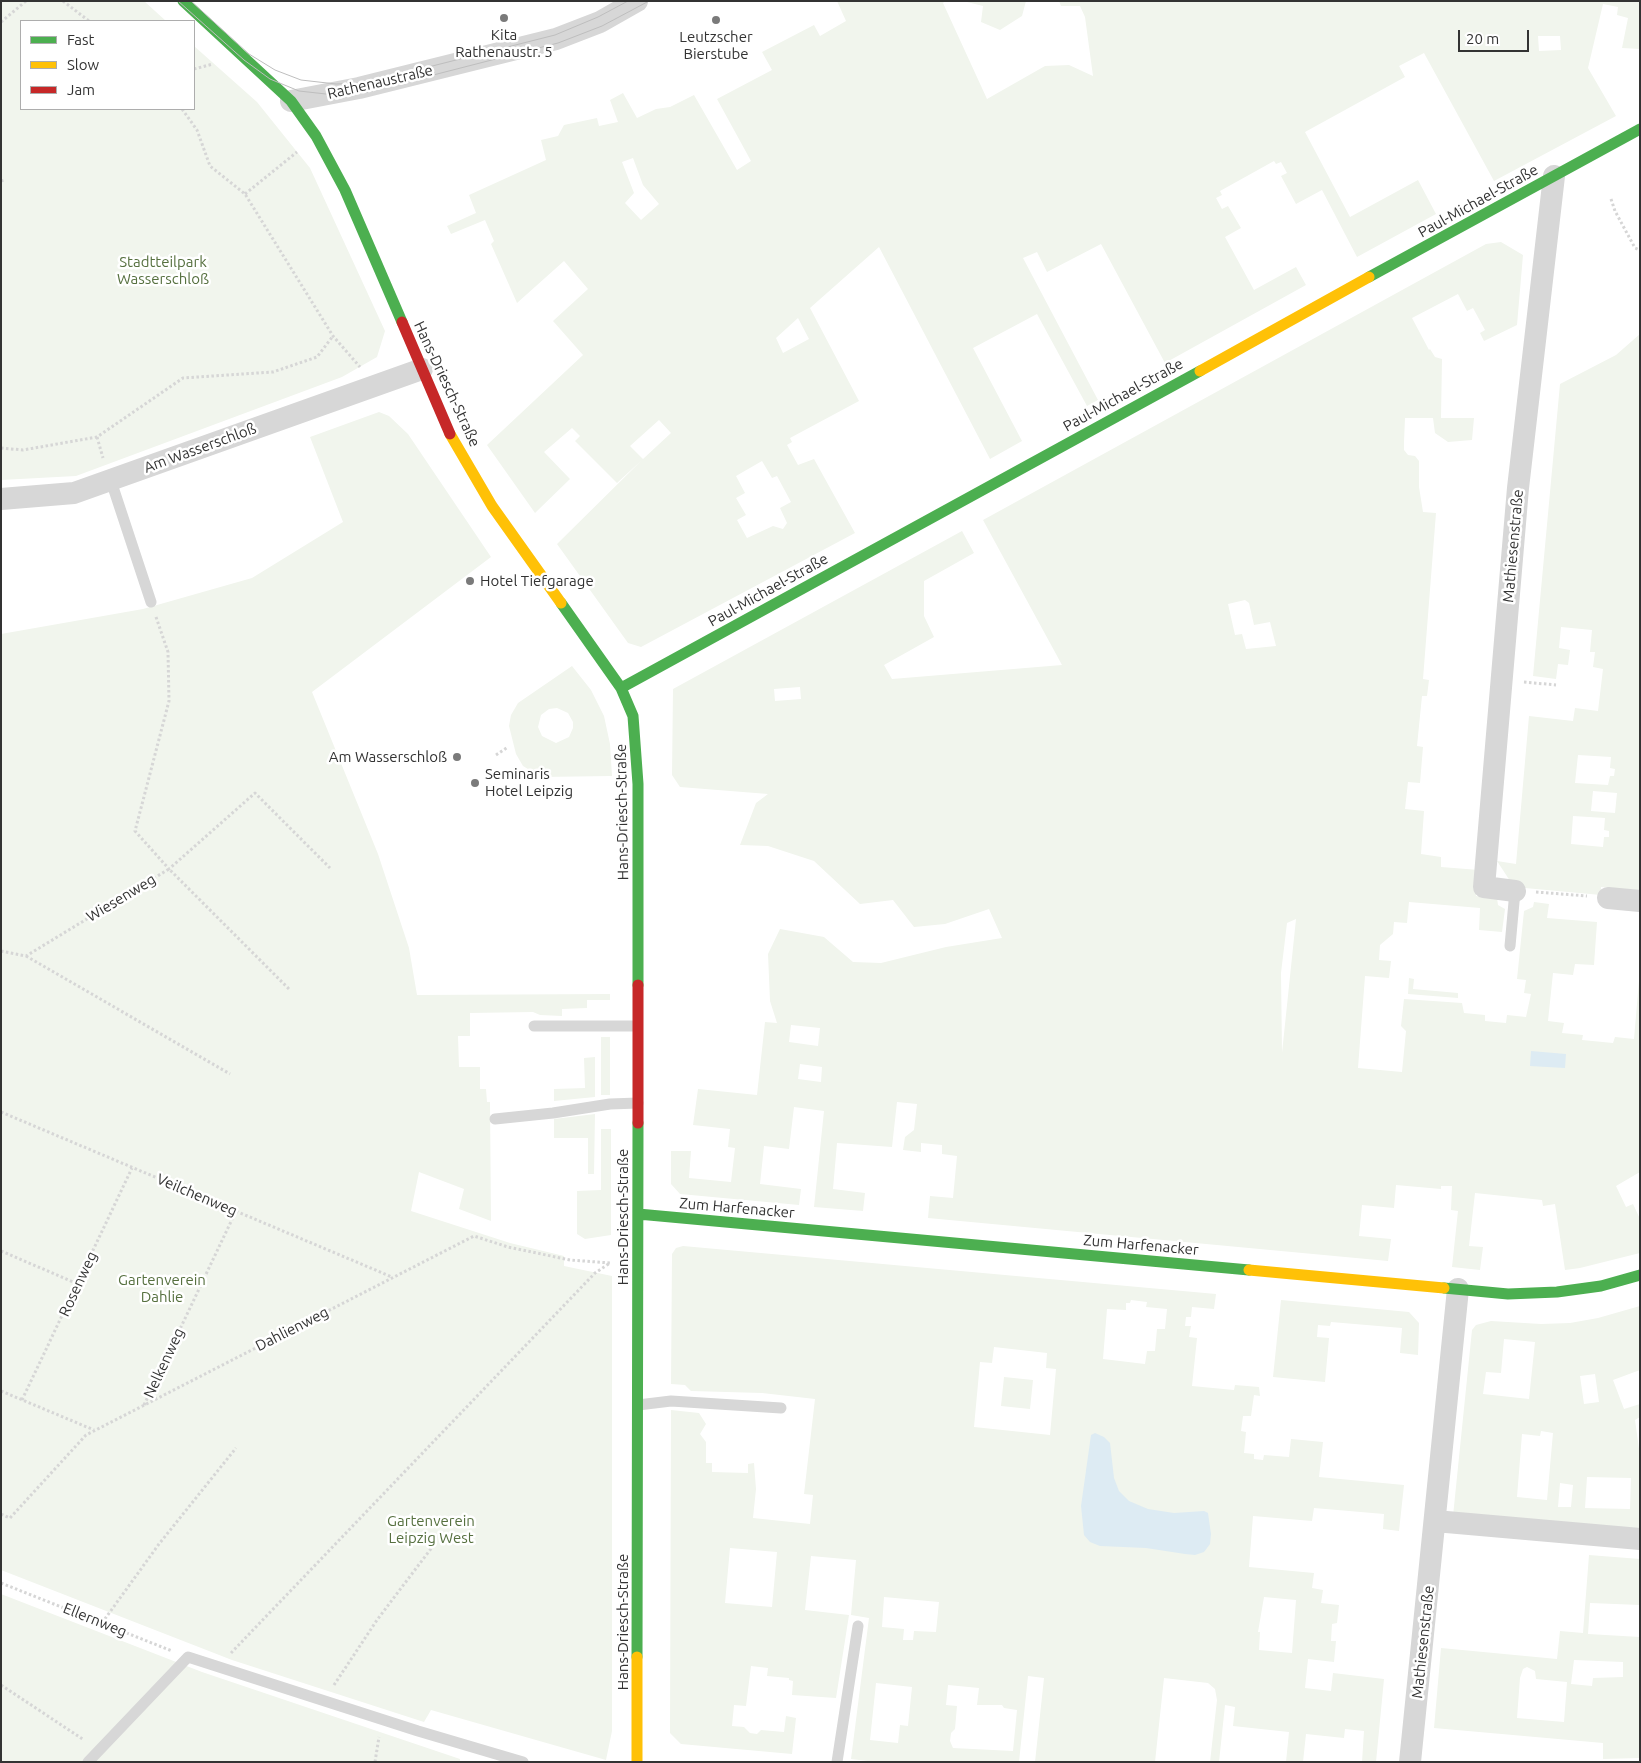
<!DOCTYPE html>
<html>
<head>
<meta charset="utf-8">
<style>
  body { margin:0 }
  #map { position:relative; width:1641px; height:1763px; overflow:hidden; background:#fff; font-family:Ubuntu,sans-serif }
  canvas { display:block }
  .frame { position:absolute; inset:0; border:2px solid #333; pointer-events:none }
  .legend { position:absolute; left:20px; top:20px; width:175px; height:90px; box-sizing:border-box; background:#fff; border:1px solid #adadad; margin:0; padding:6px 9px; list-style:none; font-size:15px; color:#333 }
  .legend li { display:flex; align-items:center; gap:10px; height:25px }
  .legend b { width:25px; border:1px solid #adadad }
  .scale { position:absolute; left:1458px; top:30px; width:71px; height:22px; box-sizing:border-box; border:2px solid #333; border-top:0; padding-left:6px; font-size:15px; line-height:18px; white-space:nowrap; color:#333; -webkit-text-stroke:4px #fff; paint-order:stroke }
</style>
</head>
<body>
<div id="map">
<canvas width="1641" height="1763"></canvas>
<div class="frame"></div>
<ul class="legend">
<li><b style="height:6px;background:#4caf50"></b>Fast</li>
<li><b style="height:6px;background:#ffc107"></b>Slow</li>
<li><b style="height:6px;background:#c62828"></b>Jam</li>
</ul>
<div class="scale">20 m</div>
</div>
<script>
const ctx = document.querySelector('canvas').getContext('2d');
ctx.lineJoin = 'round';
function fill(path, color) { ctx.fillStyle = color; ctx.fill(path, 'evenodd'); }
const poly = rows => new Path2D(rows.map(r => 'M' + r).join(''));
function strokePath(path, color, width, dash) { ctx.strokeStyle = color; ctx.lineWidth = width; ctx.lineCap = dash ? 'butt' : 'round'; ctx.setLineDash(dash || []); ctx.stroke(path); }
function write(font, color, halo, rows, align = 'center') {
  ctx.font = font + ' Ubuntu,sans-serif'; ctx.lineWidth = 5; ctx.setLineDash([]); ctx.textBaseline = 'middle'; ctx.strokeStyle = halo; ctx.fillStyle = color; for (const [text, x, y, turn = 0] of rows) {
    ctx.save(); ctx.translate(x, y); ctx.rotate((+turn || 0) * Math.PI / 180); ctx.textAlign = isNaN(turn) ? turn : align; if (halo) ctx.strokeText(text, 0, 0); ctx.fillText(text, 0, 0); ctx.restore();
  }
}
const green = poly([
  [1,1,144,1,166,21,21,21,21,109,194,109,194,46,257,102,310,168,385,331,377,357,342,377,76,476,1,480],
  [837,1,945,1,943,3,987,99,1045,66,1069,65,1093,76,1085,17,1080,6,1061,6,1059,1,1640,1,1640,49,1622,48,1628,18,1617,15,1618,7,1603,4,1588,68,1616,116,1494,181,1424,53,1399,66,1405,77,1305,132,1350,217,1418,180,1436,214,1357,257,1322,190,1296,204,1281,176,1287,173,1281,162,1276,164,1274,161,1220,191,1222,195,1216,198,1222,209,1228,206,1241,228,1225,237,1254,290,1296,267,1306,285,1165,363,1101,244,1047,272,1037,252,1023,258,1098,400,1087,406,1037,314,973,348,1022,441,990,459,879,247,810,308,859,401,790,438,792,442,787,445,798,465,814,459,855,533,641,647,628,643,557,544,642,460,617,483,575,441,580,436,572,428,544,452,570,479,535,513,487,445,583,355,553,321,588,289,564,261,517,303,491,244,494,241,485,220,451,234,447,226,476,213,469,195,546,160,541,140,558,136,564,125,597,118,599,126,618,122,610,100,623,93,637,118,656,109,670,107,694,95,737,170,751,161,717,99,772,70,762,52,814,25,820,36,846,21],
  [1538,36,1560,36,1561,50,1539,51],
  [633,158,643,185,659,204,641,220,625,203,634,193,622,162],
  [798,318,809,339,783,353,776,338],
  [659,420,671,433,643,459,630,446],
  [762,461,772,478,777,476,791,502,780,508,787,523,783,529,773,526,747,538,737,520,746,515,736,498,745,493,736,476],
  [963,1,1026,1,1022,16,1000,30,981,22,983,6],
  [1501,242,1523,255,1517,325,1484,341,1480,333,1485,330,1473,308,1467,311,1458,294,1412,318,1429,350,1430,349,1435,357,1442,359,1441,418,1474,418,1472,440,1448,442,1435,433,1433,418,1405,418,1404,442,1404,450,1408,455,1415,456,1419,461,1419,487,1423,512,1436,513,1423,679,1429,680,1427,696,1422,696,1417,746,1423,747,1420,783,1408,782,1405,809,1424,811,1421,854,1441,857,1441,867,1479,870,1476,896,1497,898,1498,905,1505,909,1502,932,1479,930,1480,908,1409,902,1407,923,1394,922,1393,934,1380,945,1379,960,1391,961,1389,978,1365,976,1358,1068,1402,1072,1406,1031,1401,1026,1404,999,1462,1003,1464,1013,1485,1015,1485,1021,1506,1023,1507,1015,1526,1017,1531,994,1524,993,1526,980,1517,979,1524,911,1533,907,1534,902,1549,904,1547,918,1597,922,1594,965,1575,964,1573,975,1553,973,1548,1021,1564,1023,1562,1033,1583,1035,1582,1040,1613,1043,1615,1037,1634,1039,1640,969,1640,1172,1616,1186,1626,1207,1633,1204,1640,1219,1640,1253,1580,1268,1565,1270,1555,1204,1543,1206,1542,1200,1475,1193,1469,1246,1483,1247,1480,1270,1452,1267,1458,1211,1451,1210,1452,1186,1441,1186,1441,1189,1396,1185,1394,1208,1362,1205,1359,1236,1391,1239,1388,1261,928,1218,930,1196,953,1198,957,1156,942,1154,942,1145,921,1143,921,1152,903,1150,905,1137,914,1130,917,1104,897,1102,892,1147,837,1143,833,1189,865,1193,863,1211,814,1207,824,1111,794,1107,789,1149,764,1146,760,1184,801,1189,799,1205,680,1194,671,1184,671,1151,691,1151,689,1178,731,1182,735,1148,728,1147,730,1129,693,1125,698,1089,757,1095,765,1022,777,1023,770,1001,768,954,780,929,824,937,853,962,881,963,946,947,1002,938,989,909,945,924,914,927,893,900,860,904,814,861,768,846,740,845,756,803,768,794,680,787,672,775,673,689,962,531,974,553,924,581,924,616,934,637,884,665,892,679,1062,665,983,520,1486,244],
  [1245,600,1249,603,1254,625,1270,622,1276,646,1246,649,1242,634,1235,635,1228,604],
  [800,687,801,699,775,701,774,689],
  [1296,919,1282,1053,1281,973,1287,923],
  [791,1025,820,1028,818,1046,789,1042],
  [800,1064,822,1067,821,1082,798,1079],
  [1640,334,1640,891,1601,887,1601,895,1514,887,1497,861,1516,864,1529,716,1573,721,1575,708,1598,711,1603,669,1593,667,1595,652,1590,652,1592,630,1561,627,1559,648,1570,650,1568,665,1558,664,1556,679,1533,676,1560,384,1616,355],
  [1578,755,1611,757,1610,768,1615,769,1614,776,1610,776,1608,785,1575,783],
  [1593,791,1617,793,1615,813,1591,811],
  [1573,816,1605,818,1604,830,1609,831,1609,837,1604,837,1603,847,1571,844],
  [379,412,389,416,408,434,491,557,312,692,378,854,409,948,417,995,610,994,610,1000,587,1000,587,1008,562,1009,562,1016,540,1015,533,1012,470,1013,470,1036,458,1036,459,1067,480,1067,480,1089,486,1089,487,1102,490,1102,491,1221,459,1209,464,1189,419,1172,411,1211,510,1243,564,1256,564,1266,612,1276,612,1731,606,1760,431,1710,424,1722,232,1660,1,1570,1,634,143,609,252,578,343,522,310,437],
  [572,666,591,690,604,716,610,744,612,776,541,777,523,766,516,754,509,726,511,715,518,703],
  [557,708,568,713,573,722,573,728,569,737,556,743,542,736,538,727,541,715,549,709],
  [1409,978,1414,979,1413,989,1458,993,1458,998,1408,994],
  [601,1037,610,1037,610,1095,601,1095],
  [595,1057,595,1097,554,1101,554,1089,585,1088,584,1058],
  [595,1114,594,1174,588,1174,588,1138,554,1138,554,1119],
  [601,1129,611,1129,611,1235,585,1239,577,1234,577,1191,601,1190],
  [683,1246,1216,1294,1214,1309,1192,1307,1191,1317,1186,1317,1185,1326,1191,1326,1189,1337,1197,1338,1192,1386,1234,1390,1235,1385,1259,1387,1260,1396,1254,1395,1251,1416,1243,1416,1241,1431,1246,1432,1244,1453,1254,1454,1254,1459,1263,1460,1264,1455,1289,1457,1291,1439,1323,1442,1319,1477,1404,1485,1399,1531,1383,1529,1384,1514,1314,1508,1312,1521,1253,1516,1249,1567,1314,1573,1312,1588,1323,1590,1321,1603,1339,1605,1337,1623,1332,1624,1331,1641,1336,1641,1334,1662,1308,1659,1305,1688,1331,1691,1333,1673,1384,1679,1376,1762,1362,1762,1364,1731,1345,1729,1344,1738,1306,1734,1303,1762,1286,1762,1289,1732,1233,1726,1235,1707,1225,1705,1219,1762,1210,1762,1217,1700,1215,1689,1208,1683,1164,1678,1155,1762,1035,1762,1044,1678,1028,1676,1019,1762,876,1762,851,1759,869,1618,851,1615,856,1560,811,1556,805,1610,849,1615,836,1698,792,1695,793,1681,789,1680,789,1678,767,1676,768,1668,751,1666,746,1706,734,1705,732,1726,744,1727,750,1733,757,1734,761,1730,784,1732,786,1716,796,1718,792,1754,681,1744,670,1733,671,1410,699,1413,706,1424,700,1434,706,1442,706,1463,712,1463,712,1472,748,1473,748,1464,754,1463,756,1489,753,1518,810,1524,813,1495,804,1494,815,1399,762,1393,691,1391,685,1385,671,1384,672,1254,676,1248],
  [1131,1300,1147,1302,1146,1307,1167,1309,1165,1329,1157,1329,1155,1351,1147,1351,1145,1364,1103,1359,1107,1309,1126,1310,1126,1303,1130,1303],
  [994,1347,1047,1353,1046,1368,1056,1369,1050,1435,974,1427,980,1362,992,1363],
  [730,1548,777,1552,772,1607,725,1603],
  [884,1597,939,1602,936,1632,914,1631,913,1640,903,1640,904,1629,882,1627],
  [1264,1597,1296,1600,1292,1653,1259,1650,1260,1632,1258,1632],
  [876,1683,912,1687,908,1726,900,1725,898,1743,870,1740],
  [948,1685,979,1688,977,1705,1002,1705,1004,1708,1017,1710,1013,1751,953,1748,950,1741,951,1733,955,1729,957,1706,946,1705],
  [1281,1300,1409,1312,1419,1323,1418,1355,1400,1353,1402,1328,1331,1322,1330,1326,1318,1325,1317,1337,1329,1338,1325,1382,1273,1377],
  [1640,1306,1640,1370,1613,1380,1624,1409,1640,1404,1640,1417,1635,1420,1640,1456,1640,1531,1453,1516,1472,1330,1476,1325,1491,1321,1541,1324,1570,1323,1598,1318],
  [1504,1339,1535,1342,1529,1399,1483,1394,1486,1372,1501,1373],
  [1595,1374,1599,1402,1584,1404,1580,1376],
  [1541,1431,1553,1433,1547,1500,1517,1497,1522,1434,1540,1436],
  [1587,1477,1631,1478,1630,1509,1585,1508],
  [1560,1483,1573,1485,1571,1507,1558,1507],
  [1004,1377,1033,1380,1030,1409,1001,1406],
  [1589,1555,1640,1559,1640,1605,1590,1603,1588,1634,1640,1637,1640,1758,1603,1759,1603,1743,1434,1728,1441,1648,1557,1659,1560,1631,1583,1633],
  [1574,1660,1623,1662,1623,1677,1593,1678,1592,1686,1571,1684],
  [1527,1667,1535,1671,1536,1679,1567,1682,1564,1722,1517,1718,1520,1678,1523,1669],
  [1,1594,202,1672,460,1759,460,1762,1,1762]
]);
const water = poly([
  [1531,1051,1566,1054,1565,1068,1530,1066],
  [1095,1433,1104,1437,1110,1443,1114,1478,1119,1491,1129,1501,1148,1509,1174,1513,1204,1511,1208,1513,1211,1534,1210,1544,1204,1552,1195,1555,1185,1554,1146,1548,1100,1546,1090,1542,1084,1535,1081,1506,1091,1435]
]);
const path = poly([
  [63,1,89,21],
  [1,22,26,1],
  [194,69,213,64],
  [182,109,197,130,210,166,245,194,333,336,360,367],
  [1,181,5,180],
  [245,194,297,152],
  [1611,199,1615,211,1635,248,1640,250],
  [97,437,103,458],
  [1,448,23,450,97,437,183,378,273,372,317,357,333,336],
  [156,617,168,652,169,701,135,831,169,869,255,793,330,868],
  [1524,682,1556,685],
  [496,755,508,747],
  [1536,892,1587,896],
  [1,951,26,956,169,869,290,990],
  [26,956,230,1074],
  [1,1112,392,1277],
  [1,1251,78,1284],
  [1,1391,94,1430],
  [22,1400,132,1168],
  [144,1405,236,1211],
  [1,1514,10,1518,86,1435,474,1236,508,1247,570,1260,610,1263],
  [1,1583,172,1651],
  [102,1623,159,1544,236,1448],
  [231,1653,595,1273,610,1263],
  [1,1685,84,1740],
  [334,1685,377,1620,433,1546],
  [375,1762,379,1737]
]);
const lane = poly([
  [111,481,151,602],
  [1510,946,1515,891],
  [534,1026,637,1026],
  [495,1119,553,1113,610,1104,638,1103],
  [638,1405,671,1401,781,1408],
  [88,1762,188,1657,418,1731,523,1762],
  [837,1762,858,1626]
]);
const street = poly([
  [291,101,359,88,556,39,600,22,637,1],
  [1,499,74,493,422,369],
  [1515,891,1484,887,1518,488,1554,176],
  [1608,898,1640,901],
  [1435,1521,1640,1539],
  [1410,1762,1458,1289]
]);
const fast = poly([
  [183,1,291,101,316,136,345,190,402,322],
  [1369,277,1640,129],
  [561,603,621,688,633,716,638,784,638,985],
  [621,688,1200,371],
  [638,1214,1249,1270],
  [1444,1288,1508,1294,1557,1292,1601,1286,1640,1275],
  [637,1657,638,1123]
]);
const slow = poly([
  [1200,371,1369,277],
  [450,434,492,506,561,603],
  [1249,1270,1444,1288],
  [637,1762,637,1657]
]);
const jam = poly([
  [402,322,450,434],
  [638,1123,638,985]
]);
const tram = poly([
  [178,1,244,60,270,79,299,91,335,95,367,92,558,43,602,26,649,1],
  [191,1,249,54,275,70,301,80,336,84,365,83,555,35,598,17,628,1]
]);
const markers = [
  [504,18,5,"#7a7a7a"],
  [716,20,5,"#7a7a7a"],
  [470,581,5,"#7a7a7a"],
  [457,757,5,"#7a7a7a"],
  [475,783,5,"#7a7a7a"]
];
const poiNames = [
  ["Kita",504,35],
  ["Rathenaustr. 5",504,52],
  ["Leutzscher",716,37],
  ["Bierstube",716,54],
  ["Hotel Tiefgarage",480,581,"left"],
  ["Am Wasserschloß",447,757,"right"],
  ["Seminaris",485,774,"left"],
  ["Hotel Leipzig",485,791,"left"]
];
const streetNames = [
  ["Rathenaustraße",380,82,-13],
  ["Paul-Michael-Straße",1478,201,-29],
  ["Hans-Driesch-Straße",447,384,65],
  ["Paul-Michael-Straße",1123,395,-29],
  ["Am Wasserschloß",200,448,-20],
  ["Mathiesenstraße",1513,546,-85],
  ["Paul-Michael-Straße",768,590,-29],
  ["Hans-Driesch-Straße",622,812,-91],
  ["Wiesenweg",121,898,-31],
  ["Veilchenweg",197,1195,23],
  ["Zum Harfenacker",737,1208,5],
  ["Hans-Driesch-Straße",623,1217,-90],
  ["Zum Harfenacker",1141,1245,5],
  ["Rosenweg",78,1284,-65],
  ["Dahlienweg",292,1329,-27],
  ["Nelkenweg",164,1363,-65],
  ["Ellernweg",95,1620,22],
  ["Hans-Driesch-Straße",623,1622,-90],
  ["Mathiesenstraße",1423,1642,-84]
];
const parkNames = [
  ["Stadtteilpark",163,262],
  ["Wasserschloß",163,279],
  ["Gartenverein",162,1280],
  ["Dahlie",162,1297],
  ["Gartenverein",431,1521],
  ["Leipzig West",431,1538]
];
fill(green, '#f1f5ed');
fill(water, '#ddebf3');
strokePath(path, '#d6d6d6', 3, [2.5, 2.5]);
strokePath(lane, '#d7d7d7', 11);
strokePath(street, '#d7d7d7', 22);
strokePath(fast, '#4caf50', 11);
strokePath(slow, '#ffc107', 11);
strokePath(jam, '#c62828', 11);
strokePath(tram, '#bebebe', 1);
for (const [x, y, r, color] of markers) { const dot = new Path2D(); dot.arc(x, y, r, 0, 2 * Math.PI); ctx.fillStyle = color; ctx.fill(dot); strokePath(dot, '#fff', 2); }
write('15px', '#333', '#fff', poiNames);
write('15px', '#333', '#fff', streetNames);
write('15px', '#56703f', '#fff', parkNames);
</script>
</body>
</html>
